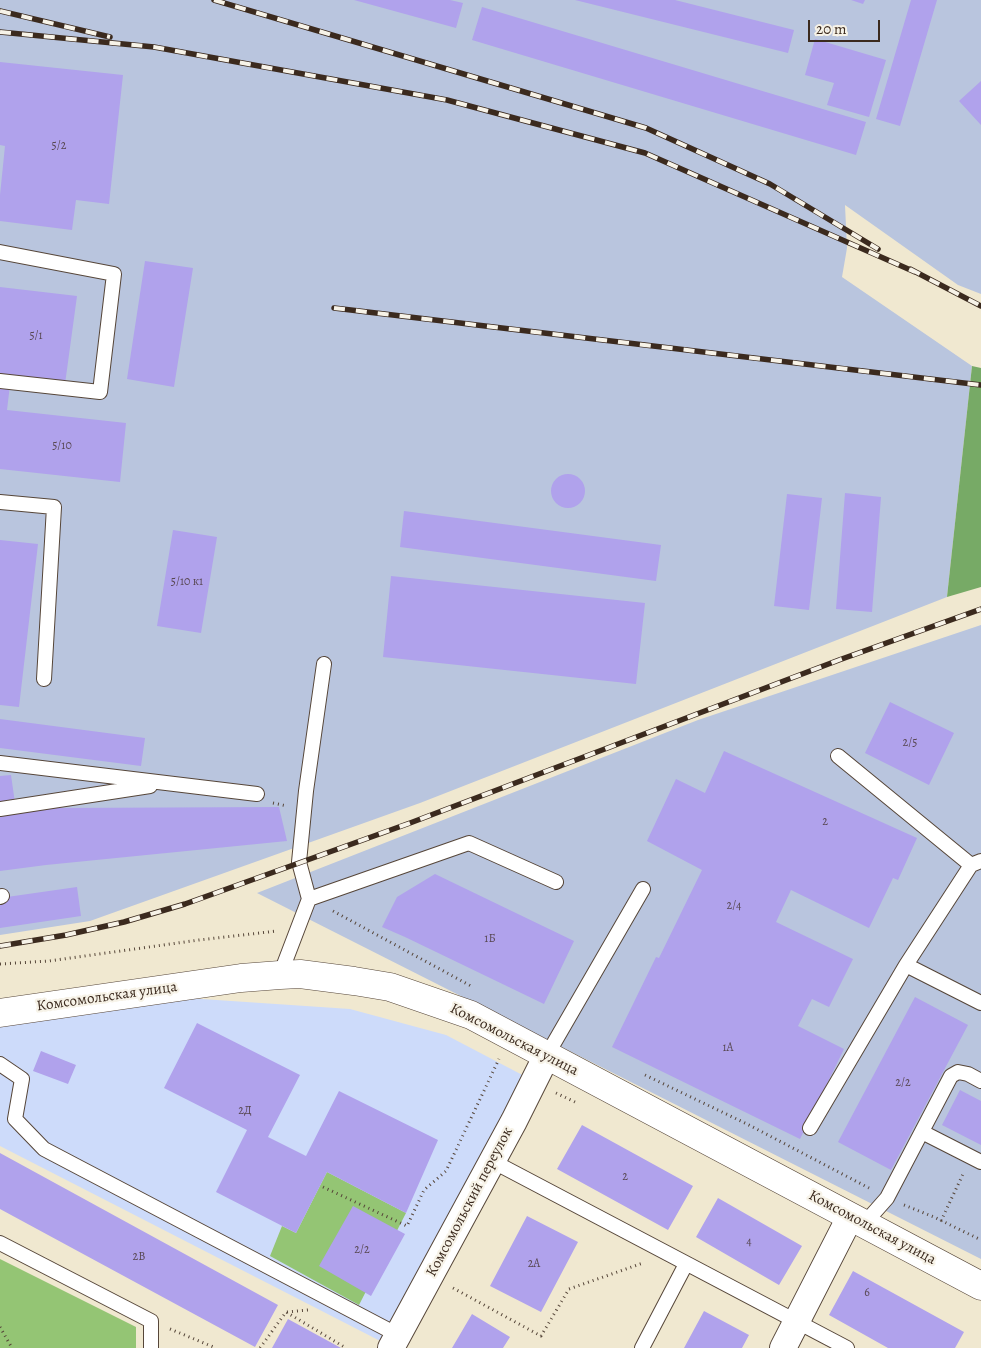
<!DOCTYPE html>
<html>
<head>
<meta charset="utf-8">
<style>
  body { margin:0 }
  #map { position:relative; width:981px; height:1348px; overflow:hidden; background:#f0e8d0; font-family:Alegreya,serif }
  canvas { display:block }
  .scale { position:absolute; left:808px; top:20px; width:72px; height:22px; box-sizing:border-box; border:2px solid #3b2a1e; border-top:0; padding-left:6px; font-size:15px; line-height:18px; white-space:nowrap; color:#3b2a1e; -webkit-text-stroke:4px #f7f3e8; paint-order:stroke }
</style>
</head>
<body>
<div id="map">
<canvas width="981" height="1348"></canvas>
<div class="scale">20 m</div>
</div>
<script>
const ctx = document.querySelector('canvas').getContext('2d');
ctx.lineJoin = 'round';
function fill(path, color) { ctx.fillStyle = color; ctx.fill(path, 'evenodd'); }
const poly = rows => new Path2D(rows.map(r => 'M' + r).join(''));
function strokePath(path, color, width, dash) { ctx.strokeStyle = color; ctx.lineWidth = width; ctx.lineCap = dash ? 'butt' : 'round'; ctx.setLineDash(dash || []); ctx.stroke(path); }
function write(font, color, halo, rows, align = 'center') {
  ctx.font = font + ' Alegreya,serif'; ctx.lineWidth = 4.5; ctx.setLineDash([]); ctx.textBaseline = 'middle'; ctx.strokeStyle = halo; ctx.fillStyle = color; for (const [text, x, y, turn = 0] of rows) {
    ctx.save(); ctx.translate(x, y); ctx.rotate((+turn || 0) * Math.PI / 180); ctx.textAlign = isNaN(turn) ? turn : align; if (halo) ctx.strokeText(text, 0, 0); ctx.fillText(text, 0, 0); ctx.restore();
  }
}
const built = poly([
  [187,998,350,1009,446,1035,532,1080,390,1346,0,1146,0,1025]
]);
const industrial = poly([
  [0,0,981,0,981,294,958,285,845,205,847,248,842,277,972,366,947,597,420,803,90,921,0,935],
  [981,625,981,1259,257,893,698,720]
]);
const green = poly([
  [327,1172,406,1213,359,1305,270,1256,282,1226,296,1233],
  [0,1259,136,1327,136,1348,0,1348]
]);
const forest = poly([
  [972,366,981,368,981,587,947,597]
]);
const building = poly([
  [354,0,450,0,463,3,456,28],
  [575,0,675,0,794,30,788,53],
  [851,0,865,0,863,4],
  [911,0,937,0,900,126,876,119],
  [482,7,866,122,856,155,472,40],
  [815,39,886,60,869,117,827,105,834,83,805,75],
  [0,62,123,75,109,204,76,200,72,230,0,221,0,195,5,146,0,145],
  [981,81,981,125,959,101],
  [145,261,193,268,174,387,127,379],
  [0,287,77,296,65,384,0,375],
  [0,384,10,385,7,410,126,423,120,482,0,469],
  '551 491a17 17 0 1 1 34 0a17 17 0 1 1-34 0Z',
  [845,493,881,497,872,612,836,609],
  [787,494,822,498,809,610,774,606],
  [404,511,661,545,656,581,400,547],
  [173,530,217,537,201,633,157,626],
  [0,540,38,544,19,707,0,705],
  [391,576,645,603,636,684,383,657],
  [890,702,954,733,929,785,865,753],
  [0,719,145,738,141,766,0,748],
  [724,751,917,838,898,880,893,878,869,928,791,890,776,922,853,959,829,1007,812,999,798,1026,844,1049,800,1139,612,1047,656,957,659,958,702,870,647,841,676,779,705,793],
  [11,775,15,803,0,805,0,776],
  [279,807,287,841,46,865,0,871,0,816,56,808],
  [435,874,574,941,544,1004,405,937,382,927,397,897],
  [77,887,81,916,0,928,0,898],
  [915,997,968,1025,891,1170,838,1142],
  [197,1023,300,1075,268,1137,306,1156,339,1091,438,1140,406,1213,327,1172,296,1233,216,1192,247,1130,164,1088],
  [41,1051,76,1065,68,1084,33,1071],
  [960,1090,981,1101,981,1145,942,1125],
  [582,1125,693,1186,668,1230,557,1169],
  [0,1153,278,1305,255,1347,0,1209],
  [718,1198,802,1246,779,1285,696,1237],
  [353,1206,405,1234,371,1296,319,1266],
  [527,1216,578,1242,541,1312,490,1286],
  [853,1271,964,1332,955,1348,888,1348,829,1315],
  [704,1311,749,1335,742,1348,684,1348],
  [472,1314,510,1337,503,1348,452,1348],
  [288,1319,341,1348,272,1348]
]);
const path = poly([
  [273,803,287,806],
  [333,911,471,986],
  [0,964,49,961,199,940,277,931],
  [645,1075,747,1124,869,1188],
  [556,1093,575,1102],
  [323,1187,407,1226,424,1190,446,1171,499,1059],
  [904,1205,934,1217,981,1240],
  [941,1221,963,1174],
  [453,1288,541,1336,569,1289,643,1263],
  [287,1312,308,1310],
  [0,1327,12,1348],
  [170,1329,216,1348],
  [260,1348,286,1312,346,1348]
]);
const service = poly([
  [0,252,114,274,100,392,0,381],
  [0,502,54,507,44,679],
  [838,756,971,865],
  [0,763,257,794],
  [0,809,150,786],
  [981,861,971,865,906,965,981,1003],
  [0,897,2,896],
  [309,899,469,843,556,882],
  [280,975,309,899,299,862,306,791,324,664],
  [547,1055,643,889],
  [0,1064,22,1079,15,1119,44,1149,398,1335],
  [810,1128,906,965],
  [922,1132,981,1162],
  [492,1161,847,1348],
  [864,1224,887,1198,951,1076,958,1072,968,1074,981,1081],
  [0,1243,151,1321,151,1348],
  [642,1348,686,1264]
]);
const minor = poly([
  [391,1348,514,1121,547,1055],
  [783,1348,850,1217]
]);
const tertiary = poly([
  [0,1013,241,978,280,975,300,974,354,981,390,987,471,1015,981,1286]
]);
const rail = poly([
  [214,0,646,128,770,184,878,249],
  [0,11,110,37],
  [0,32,154,47,447,100,645,153,915,272],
  [910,269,981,306],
  [334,308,981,385],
  [0,946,66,935,124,922,185,904,410,823,839,660,981,609]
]);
const numberNames = [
  ["5/2",59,146],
  ["5/1",36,336],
  ["5/10",62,446],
  ["5/10 к1",187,582],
  ["2/5",910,743],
  ["2",825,822],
  ["2/4",734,906],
  ["1Б",490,939],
  ["1А",728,1048],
  ["2/2",903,1083],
  ["2Д",245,1111],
  ["2",625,1177],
  ["4",749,1242],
  ["2/2",362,1250],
  ["2В",139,1257],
  ["2А",534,1264],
  ["6",867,1293]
];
const streetNames = [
  ["Комсомольская улица",107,997,-8],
  ["Комсомольская улица",514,1040,27],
  ["Комсомольский переулок",470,1202,-62],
  ["Комсомольская улица",872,1228,28]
];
fill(built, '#cddbfa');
fill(industrial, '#b9c5de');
fill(green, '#94c574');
fill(forest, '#7a6');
fill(building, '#b0a2ec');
strokePath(service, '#564639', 16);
strokePath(minor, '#564639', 28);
strokePath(tertiary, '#564639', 29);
strokePath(path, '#564639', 3, [1, 4]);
strokePath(service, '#fff', 14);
strokePath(minor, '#fff', 26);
strokePath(tertiary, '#fff', 28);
strokePath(rail, '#3b2a1e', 5.5);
strokePath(rail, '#f7f3e8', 4, [11]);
write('12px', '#584852', null, numberNames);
write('15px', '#3b2a1e', '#f7f3e8', streetNames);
</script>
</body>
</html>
